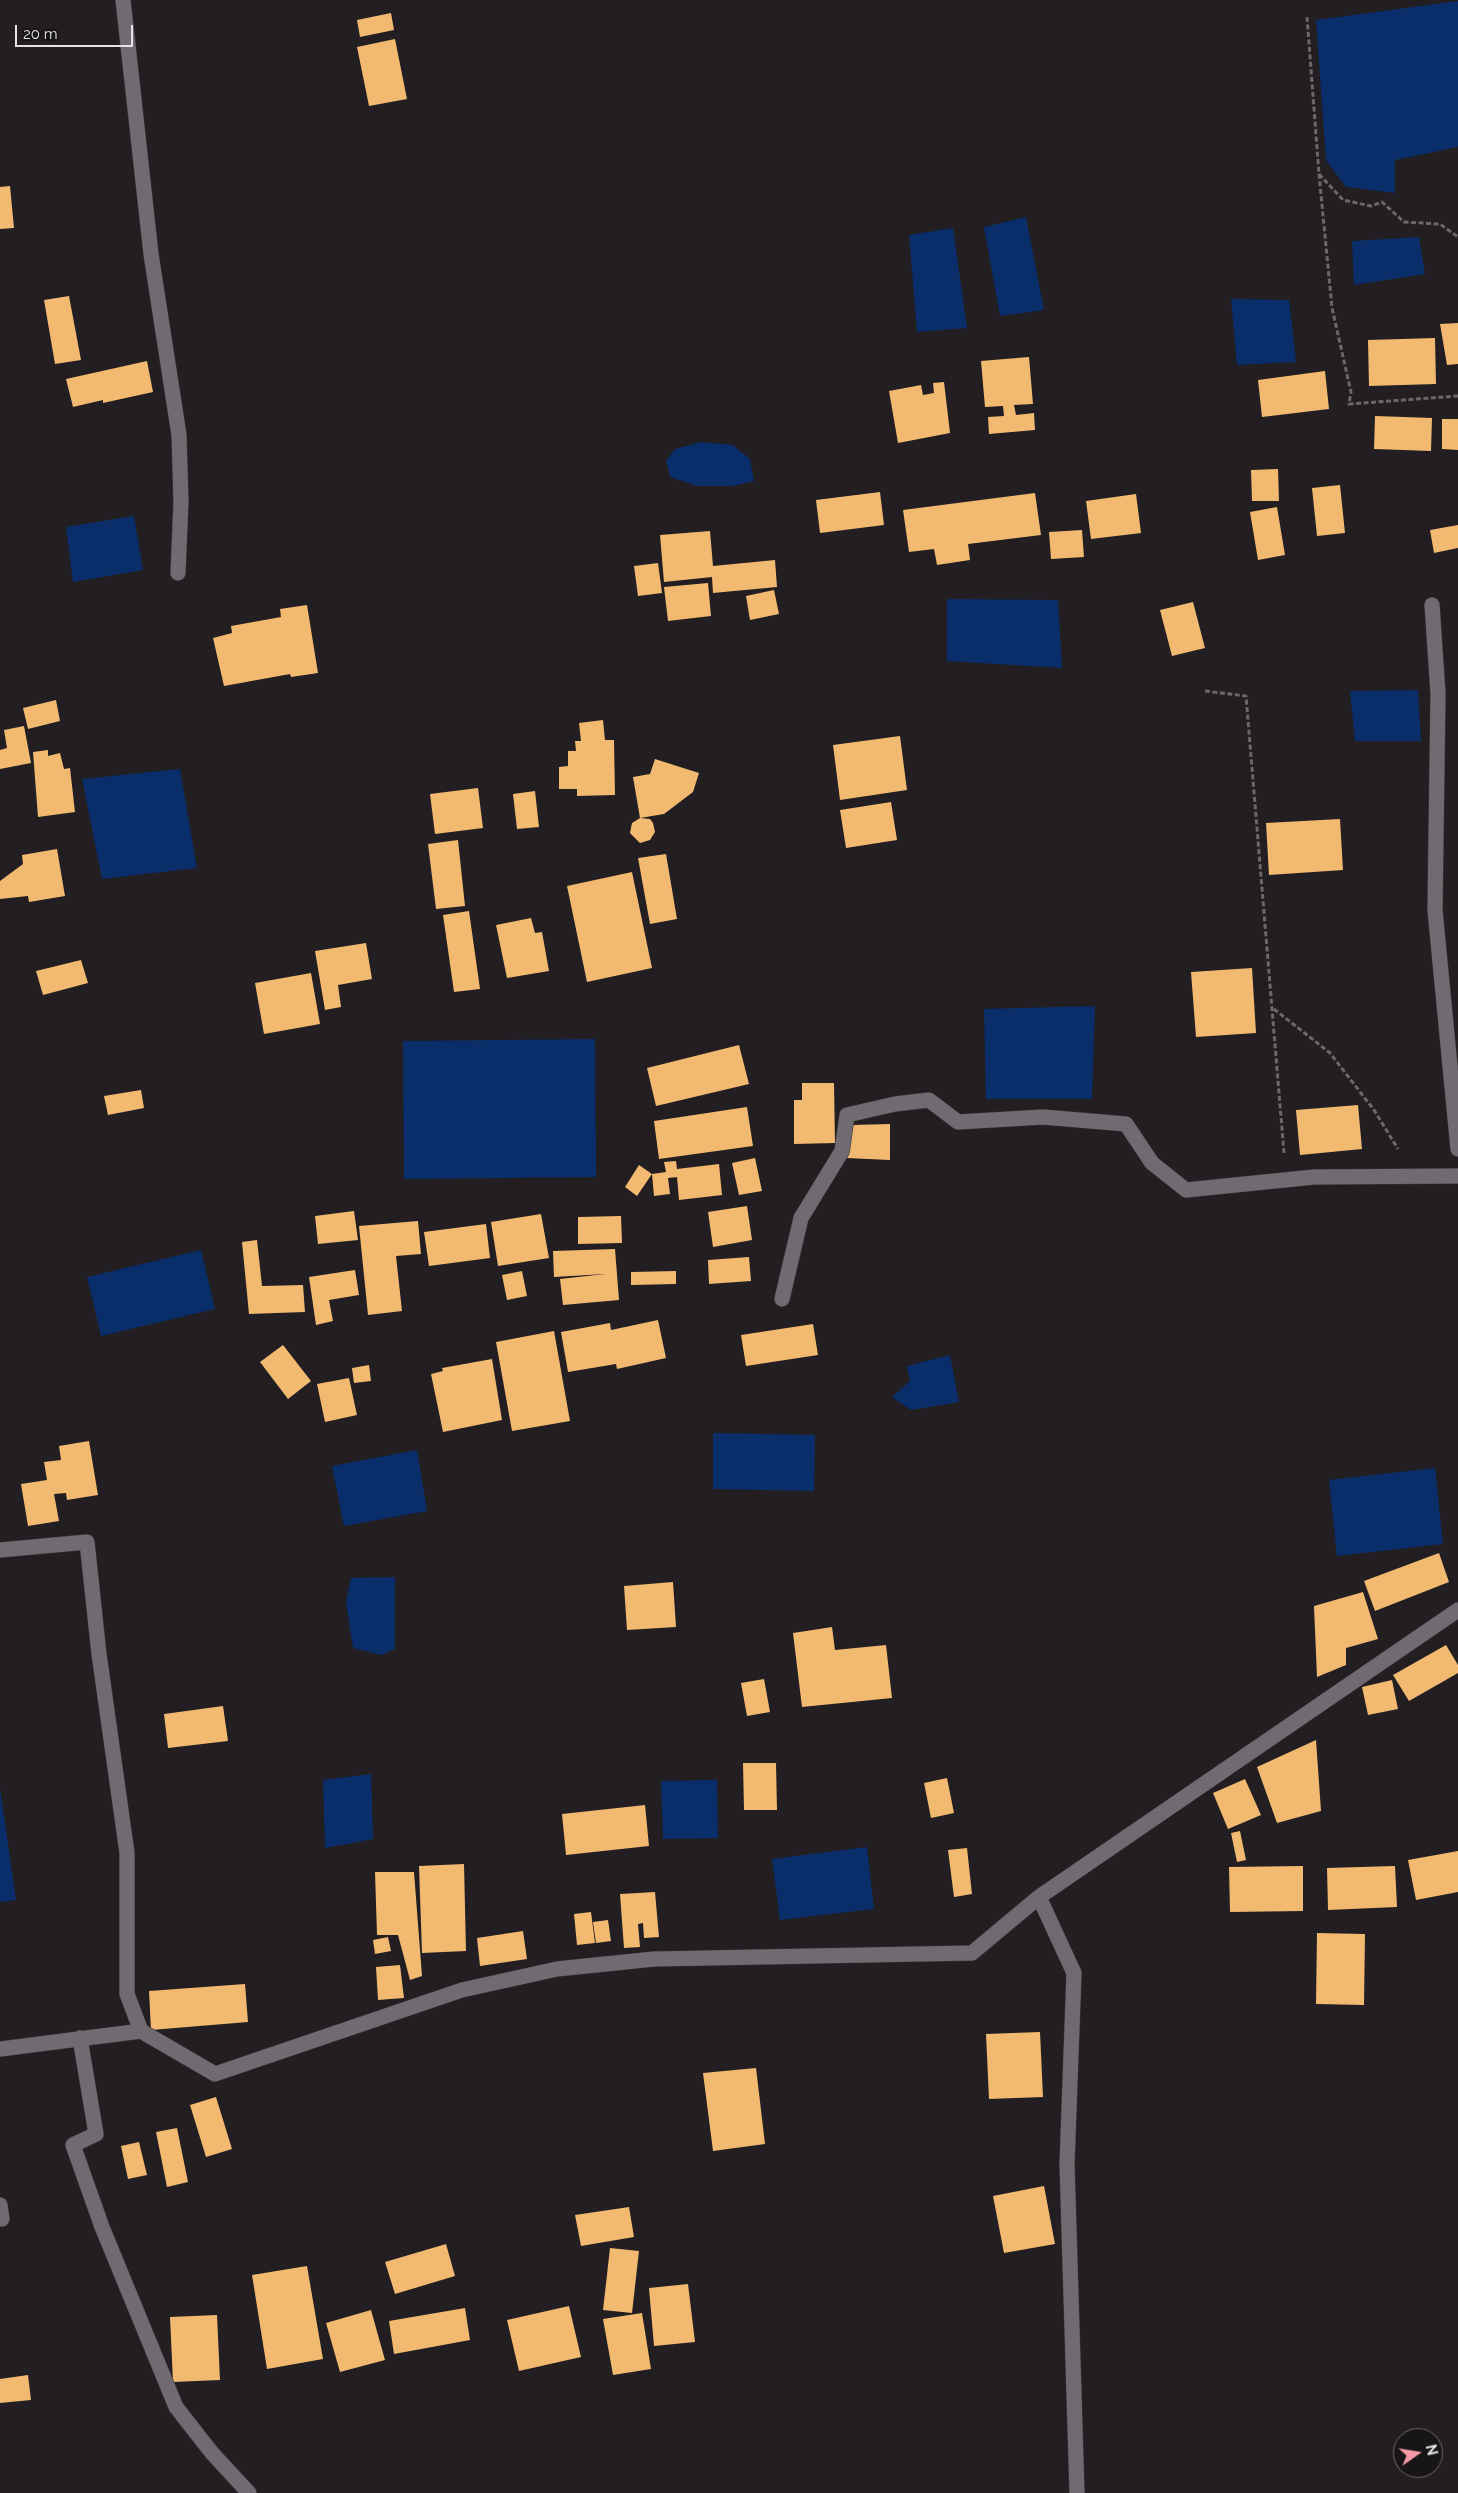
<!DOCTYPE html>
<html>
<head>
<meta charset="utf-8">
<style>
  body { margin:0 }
  #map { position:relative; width:1458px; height:2493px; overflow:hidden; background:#221e22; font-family:Raleway,sans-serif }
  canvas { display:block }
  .north { position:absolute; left:1393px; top:2428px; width:50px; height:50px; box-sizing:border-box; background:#181519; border:1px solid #6a676b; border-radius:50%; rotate:77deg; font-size:14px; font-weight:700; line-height:20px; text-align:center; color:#e6e3e6 }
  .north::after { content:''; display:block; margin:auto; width:18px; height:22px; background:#f49aa4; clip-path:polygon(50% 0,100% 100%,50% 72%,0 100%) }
  .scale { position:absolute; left:15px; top:25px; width:118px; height:22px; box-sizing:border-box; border:2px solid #e6e3e6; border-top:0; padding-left:6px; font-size:15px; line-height:18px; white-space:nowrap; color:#e6e3e6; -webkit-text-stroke:4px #181519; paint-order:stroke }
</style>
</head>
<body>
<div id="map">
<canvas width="1458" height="2493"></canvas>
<div class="north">N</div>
<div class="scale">20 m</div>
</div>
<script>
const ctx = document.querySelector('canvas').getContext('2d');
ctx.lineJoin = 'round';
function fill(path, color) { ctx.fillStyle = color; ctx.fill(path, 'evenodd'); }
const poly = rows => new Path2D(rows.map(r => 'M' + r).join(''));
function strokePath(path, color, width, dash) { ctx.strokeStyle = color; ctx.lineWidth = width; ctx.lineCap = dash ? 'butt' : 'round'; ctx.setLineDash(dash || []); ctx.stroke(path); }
const water = poly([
  [1458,1,1458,147,1395,160,1395,193,1346,187,1326,160,1316,20],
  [1026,217,1044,310,1000,316,984,227],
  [953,228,967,328,917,332,909,235],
  [1419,237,1425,274,1354,285,1352,241],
  [1231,299,1289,300,1296,362,1237,365],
  [701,442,733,445,750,459,754,481,733,486,697,486,670,477,666,461,675,449],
  [134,516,143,570,73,582,66,527],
  [947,599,1058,600,1062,668,947,661],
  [1418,690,1421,741,1355,741,1350,691],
  [180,769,197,868,102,879,82,779],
  [1095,1006,1092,1099,986,1099,984,1009],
  [595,1039,596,1177,404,1179,403,1041],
  [201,1250,215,1309,101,1336,87,1277],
  [950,1355,959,1402,911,1410,892,1397,910,1381,907,1366],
  [713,1433,815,1435,814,1491,713,1489],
  [417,1450,427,1511,344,1526,332,1466],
  [1435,1468,1443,1544,1337,1556,1329,1480],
  [395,1577,395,1649,382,1655,353,1648,346,1602,351,1578],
  [371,1774,373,1839,325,1848,323,1780],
  [717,1780,718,1838,663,1839,661,1781],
  [0,1788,16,1900,0,1902],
  [867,1847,874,1909,780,1920,772,1859]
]);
const building = poly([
  [391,13,394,30,360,37,357,20],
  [395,39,407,99,369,106,357,47],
  [10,186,14,228,0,229,0,187],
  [69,296,81,360,55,364,44,300],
  [1458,323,1458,364,1447,365,1440,324],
  [1435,338,1436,384,1369,386,1368,340],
  [1029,357,1033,404,1014,405,1016,415,1034,413,1035,430,989,434,988,417,1004,416,1003,406,985,407,981,361],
  [147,361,153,392,103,403,103,400,73,407,66,379],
  [1325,371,1329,409,1262,417,1258,380],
  [944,382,950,433,898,443,889,391,921,385,923,395,934,393,933,383],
  [1375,416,1432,418,1431,451,1374,449],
  [1442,419,1458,419,1458,450,1442,449],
  [1278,469,1279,501,1252,501,1251,470],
  [1340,485,1345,533,1317,536,1312,488],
  [880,492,884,525,820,533,816,500],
  [1035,493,1041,535,968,544,970,560,937,565,934,549,909,552,903,510],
  [1136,494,1141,533,1091,539,1086,501],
  [1277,507,1285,555,1258,560,1250,512],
  [1458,525,1458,548,1434,553,1430,530],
  [1082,530,1084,557,1051,559,1049,532],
  [710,531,713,566,775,560,777,587,713,593,712,577,664,582,660,535],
  [658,563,662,593,638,596,634,566],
  [708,583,711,616,668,621,664,587],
  [774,590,779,614,750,620,746,596],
  [1193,602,1205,648,1172,656,1160,610],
  [307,605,318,673,291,677,290,674,224,686,213,638,232,633,231,626,281,617,280,609],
  [56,700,60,721,28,729,23,708],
  [603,720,605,740,614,740,615,795,577,796,577,789,559,789,559,767,568,766,568,751,576,751,575,741,581,741,579,723],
  [24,726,31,763,0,769,0,750,7,748,4,730],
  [900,736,907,790,840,800,833,745],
  [48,750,48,756,60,753,64,769,70,768,75,812,38,817,33,752],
  [655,759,699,773,693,792,664,814,640,818,650,819,653,823,655,832,650,840,640,843,630,833,632,823,640,818,633,777,650,774],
  [478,788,483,828,435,834,430,794],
  [535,791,539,827,517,829,513,794],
  [891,802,897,840,846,848,840,810],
  [1340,819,1343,870,1269,875,1266,823],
  [458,840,465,906,436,909,428,844],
  [57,849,65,896,29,902,28,896,0,899,0,881,23,864,22,855],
  [666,854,677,919,650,924,638,858],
  [632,872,652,968,587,982,567,886],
  [469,911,480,989,454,992,443,915],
  [531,918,535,933,542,932,549,971,507,978,496,925],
  [366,943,372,979,338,985,341,1007,325,1010,315,951],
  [81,960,88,983,43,995,36,971],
  [1252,968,1256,1033,1196,1037,1191,972],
  [311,973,320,1024,264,1034,255,983],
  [739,1045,749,1084,656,1106,647,1068],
  [802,1083,834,1083,835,1143,794,1144,794,1100,802,1100],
  [141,1090,144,1108,108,1115,104,1096],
  [1358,1105,1362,1149,1300,1155,1296,1110],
  [747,1107,753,1146,659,1159,654,1121],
  [890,1124,890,1160,846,1158,852,1125],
  [755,1158,762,1191,739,1195,732,1163],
  [676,1161,677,1169,719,1164,722,1195,679,1200,677,1177,668,1178,670,1194,654,1196,652,1174,637,1196,625,1187,639,1165,652,1174,666,1172,664,1162],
  [747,1206,752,1240,713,1247,708,1212],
  [354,1211,358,1240,318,1244,315,1216],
  [541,1214,549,1258,498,1266,491,1222],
  [621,1216,622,1243,578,1244,578,1217],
  [418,1221,421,1254,396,1256,402,1311,368,1315,359,1226],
  [486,1224,490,1258,429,1266,424,1232],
  [257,1240,262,1286,303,1285,305,1312,249,1314,242,1242],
  [615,1249,619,1300,563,1305,560,1279,605,1274,554,1277,553,1251],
  [749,1257,751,1281,709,1284,708,1260],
  [355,1270,359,1295,329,1300,333,1321,316,1325,309,1277],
  [522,1271,527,1296,507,1300,502,1275],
  [676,1271,676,1284,631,1285,631,1272],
  [658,1320,666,1358,617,1369,616,1364,568,1372,561,1332,610,1323,611,1330],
  [813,1324,818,1355,746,1366,741,1335],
  [554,1331,570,1421,512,1431,496,1342],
  [283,1345,311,1381,288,1399,260,1362],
  [492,1359,502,1420,443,1432,431,1374,443,1371,442,1368],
  [369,1365,371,1381,354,1383,352,1368],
  [349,1378,357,1415,325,1422,317,1384],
  [89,1441,98,1495,67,1500,66,1493,54,1494,59,1521,28,1526,21,1484,47,1480,44,1462,61,1460,59,1446],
  [1439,1553,1449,1582,1375,1611,1364,1581],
  [673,1582,676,1627,627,1630,624,1586],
  [1363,1592,1378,1639,1346,1648,1346,1665,1317,1677,1314,1606],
  [832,1627,835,1650,886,1645,892,1698,802,1707,793,1633],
  [1446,1645,1458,1665,1458,1673,1409,1701,1393,1675],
  [764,1679,770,1712,747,1716,741,1683],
  [1392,1680,1398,1709,1368,1715,1362,1687],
  [223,1706,228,1741,168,1748,164,1714],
  [1316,1740,1321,1811,1277,1823,1257,1767],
  [743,1763,776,1763,777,1810,744,1810],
  [947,1778,954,1813,931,1818,924,1783],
  [1245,1779,1261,1815,1228,1829,1213,1793],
  [645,1805,649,1846,566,1855,562,1814],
  [1240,1831,1246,1860,1237,1862,1231,1833],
  [967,1848,972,1894,954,1897,948,1850],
  [1458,1851,1458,1892,1416,1900,1408,1860],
  [464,1864,466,1951,422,1953,419,1866],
  [1303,1866,1303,1911,1230,1912,1229,1867],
  [1395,1866,1397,1907,1328,1910,1327,1868],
  [375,1872,414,1872,422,1976,410,1980,398,1935,377,1935],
  [655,1892,659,1937,644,1938,643,1923,638,1924,640,1947,624,1948,620,1894],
  [591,1912,595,1943,577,1945,574,1914],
  [608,1920,611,1941,596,1943,593,1922],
  [523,1931,527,1959,480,1966,477,1938],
  [1317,1933,1365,1934,1364,2005,1316,2004],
  [388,1937,391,1951,375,1954,373,1940],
  [400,1965,404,1998,378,2000,376,1967],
  [245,1984,248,2022,151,2030,149,1991],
  [1040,2032,1043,2097,989,2099,986,2034],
  [756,2068,765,2144,713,2151,703,2073],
  [216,2097,232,2149,206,2157,190,2105],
  [177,2128,188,2182,167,2187,156,2132],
  [139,2142,147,2175,128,2179,121,2146],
  [1044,2186,1055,2244,1004,2253,993,2196],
  [629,2207,634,2237,581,2246,575,2215],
  [446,2244,455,2276,395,2294,385,2262],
  [610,2248,639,2251,632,2313,603,2310],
  [307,2266,323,2359,267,2369,252,2275],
  [688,2284,695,2342,654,2346,649,2288],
  [569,2306,581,2357,519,2371,507,2320],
  [465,2308,470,2340,394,2354,389,2321],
  [371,2310,385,2360,340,2372,326,2323],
  [642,2313,651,2369,613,2375,603,2319],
  [217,2315,220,2380,173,2382,170,2317],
  [28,2375,31,2400,0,2403,0,2379]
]);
const path = poly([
  [1307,17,1319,174,1343,200,1371,206,1382,202,1404,222,1440,224,1458,237],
  [1319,174,1332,308,1351,392,1349,404,1458,396],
  [1205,691,1246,696,1284,1153],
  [1274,1009,1330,1053,1374,1110,1398,1149]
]);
const street = poly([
  [123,0,151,254,179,435,181,502,178,573],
  [1432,605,1438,693,1435,910,1458,1149],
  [782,1299,801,1218,842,1151,847,1115,895,1104,929,1100,958,1122,1043,1117,1126,1124,1152,1163,1186,1190,1314,1177,1458,1176],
  [0,1550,87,1542,99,1654,127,1853,127,1994,141,2031],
  [1039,1897,1074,1973,1067,2164,1077,2493],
  [80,2038,96,2134,73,2145,102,2227,176,2407,212,2453,249,2493],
  [0,2049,141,2031,215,2074,462,1990,557,1969,654,1959,972,1953,1039,1897,1458,1610],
  [0,2205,2,2219]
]);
fill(water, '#0a2e69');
fill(building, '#f2ba70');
strokePath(street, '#3b383b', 16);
strokePath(path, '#6b686b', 3, [5, 2.5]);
strokePath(street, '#706b70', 15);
</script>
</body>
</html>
